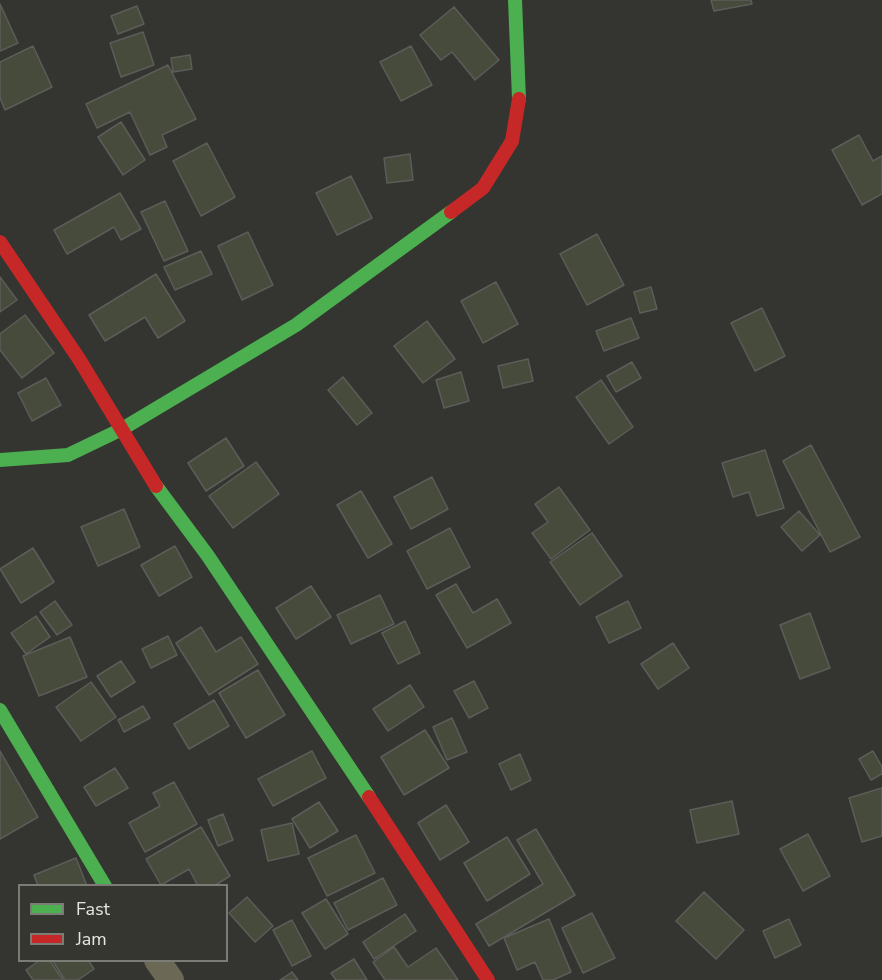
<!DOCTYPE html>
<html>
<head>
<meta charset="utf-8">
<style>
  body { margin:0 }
  #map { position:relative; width:882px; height:980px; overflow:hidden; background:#343530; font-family:"Nunito Sans",sans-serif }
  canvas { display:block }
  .legend { position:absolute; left:18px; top:884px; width:210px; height:78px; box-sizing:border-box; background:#35362f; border:2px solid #7b7c76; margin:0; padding:8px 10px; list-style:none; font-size:18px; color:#e5e6e1 }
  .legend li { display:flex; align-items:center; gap:12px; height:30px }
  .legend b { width:30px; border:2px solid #7b7c76 }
</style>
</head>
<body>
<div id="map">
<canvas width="882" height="980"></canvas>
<ul class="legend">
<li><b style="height:8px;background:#4caf50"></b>Fast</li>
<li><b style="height:8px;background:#c62828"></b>Jam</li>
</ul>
</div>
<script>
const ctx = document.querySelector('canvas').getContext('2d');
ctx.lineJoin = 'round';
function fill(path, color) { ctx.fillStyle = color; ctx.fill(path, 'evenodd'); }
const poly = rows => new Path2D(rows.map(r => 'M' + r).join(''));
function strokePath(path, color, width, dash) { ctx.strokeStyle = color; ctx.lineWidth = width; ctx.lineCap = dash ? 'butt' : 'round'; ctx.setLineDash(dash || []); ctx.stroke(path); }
const building = poly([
  [711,0,751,0,752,4,714,11,711,0],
  [0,4,18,43,0,51,0,4],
  [137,6,144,24,118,34,111,16,137,6],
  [454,7,499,60,475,80,452,52,441,60,420,35,454,7],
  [143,32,154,65,121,77,110,43,143,32],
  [33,46,52,87,5,110,0,98,0,62,33,46],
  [411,46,432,85,401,101,380,62,411,46],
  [190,55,192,69,173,72,171,58,190,55],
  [168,65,196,119,162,135,167,147,150,155,130,112,97,128,86,104,168,65],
  [121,122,145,160,123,175,98,137,121,122],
  [859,135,873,161,882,156,882,194,862,205,832,150,859,135],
  [207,143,235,197,201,216,173,161,207,143],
  [410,154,413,180,387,183,384,158,410,154],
  [351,176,372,218,337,235,316,193,351,176],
  [120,193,141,229,121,240,114,227,67,254,54,230,120,193],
  [165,201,188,251,164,261,141,212,165,201],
  [248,232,273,285,242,300,218,246,248,232],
  [597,234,624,285,587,305,560,254,597,234],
  [201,251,212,274,175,290,164,267,201,251],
  [156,274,185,321,158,338,145,317,105,341,89,315,156,274],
  [0,277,17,300,0,312,0,277],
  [496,282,518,324,483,343,461,301,496,282],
  [651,287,657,309,640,313,634,292,651,287],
  [762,308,785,356,755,371,731,323,762,308],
  [25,315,54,353,22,378,0,350,0,334,25,315],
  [631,318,639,338,604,351,596,331,631,318],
  [427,321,455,359,423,383,394,346,427,321],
  [528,359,533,381,503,388,498,366,528,359],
  [632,362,641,378,616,392,607,376,632,362],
  [461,372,469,401,444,408,436,380,461,372],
  [343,377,372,413,357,425,328,390,343,377],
  [46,378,61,405,32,421,18,393,46,378],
  [601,380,633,427,609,444,576,397,601,380],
  [226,438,244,466,206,491,188,463,226,438],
  [811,445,860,537,830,552,783,461,811,445],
  [765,450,784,508,757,516,749,492,733,497,722,463,765,450],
  [256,462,279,494,233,528,209,496,256,462],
  [432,477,448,509,411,529,394,497,432,477],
  [559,487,590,530,551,559,532,533,548,522,535,504,559,487],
  [361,491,392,544,368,558,337,505,361,491],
  [124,509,140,547,98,566,81,527,124,509],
  [799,511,820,535,802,551,781,527,799,511],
  [450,528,470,567,427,589,407,551,450,528],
  [592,533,622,576,580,605,550,562,592,533],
  [175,546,192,577,159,596,141,565,175,546],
  [33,548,54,582,21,603,0,569,33,548],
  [456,584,473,613,497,599,511,623,467,648,436,595,456,584],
  [311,586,331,617,296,639,276,608,311,586],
  [380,595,394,624,351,644,337,615,380,595],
  [55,601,72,625,57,635,40,612,55,601],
  [628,601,641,628,609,643,596,617,628,601],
  [810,613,830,668,800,679,780,625,810,613],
  [36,616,50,637,26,654,11,633,36,616],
  [405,621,420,653,398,664,382,633,405,621],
  [201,627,216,652,241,637,258,664,209,695,176,643,201,627],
  [168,636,177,655,151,668,142,649,168,636],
  [70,637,87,677,39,696,23,656,70,637],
  [673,643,689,668,658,689,641,664,673,643],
  [121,661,135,682,111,697,97,676,121,661],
  [258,670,285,715,246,738,219,693,258,670],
  [474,681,488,708,469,718,454,691,474,681],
  [91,682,116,717,81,741,56,707,91,682],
  [410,685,424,707,388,731,373,709,410,685],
  [214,700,229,726,189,749,174,724,214,700],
  [143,706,150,718,124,732,118,720,143,706],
  [452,718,467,752,447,760,433,727,452,718],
  [425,730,449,768,404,795,381,757,425,730],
  [0,751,38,817,0,839,0,751],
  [312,751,326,778,273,806,258,779,312,751],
  [873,751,882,767,882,774,871,780,859,759,873,751],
  [520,754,531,780,511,790,499,764,520,754],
  [115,768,128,788,96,806,84,787,115,768],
  [174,782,197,824,145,852,129,823,160,806,153,793,174,782],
  [882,788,882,836,862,842,849,798,882,788],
  [732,801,739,834,697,843,690,810,732,801],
  [319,802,338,831,310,848,292,819,319,802],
  [446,805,469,842,440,860,418,823,446,805],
  [223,814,233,840,218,846,208,820,223,814],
  [292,823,299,854,268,861,261,830,292,823],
  [201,827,230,876,214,886,198,886,189,869,161,885,146,859,201,827],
  [536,829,575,895,489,946,476,924,543,884,517,840,536,829],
  [808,834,830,876,803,891,780,849,808,834],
  [356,835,375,873,327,896,308,858,356,835],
  [507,837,530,874,487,901,464,863,507,837],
  [76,858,87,886,38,886,34,875,76,858],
  [383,878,397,905,348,930,334,903,383,878],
  [704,892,744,930,716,959,676,921,704,892],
  [247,897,273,926,255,942,229,913,247,897],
  [326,899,348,934,325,949,302,913,326,899],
  [592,913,615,958,583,973,562,928,592,913],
  [405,914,416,931,374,959,363,942,405,914],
  [549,919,571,972,553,980,543,980,535,962,517,970,504,938,549,919],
  [789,919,801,945,775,958,763,931,789,919],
  [292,920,311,956,292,966,273,930,292,920],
  [394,947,408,967,436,948,458,980,385,980,373,962,394,947],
  [354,959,367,980,336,980,331,973,354,959],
  [40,960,49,960,63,980,33,980,26,970,40,960],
  [52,960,88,960,94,969,78,980,65,980,52,960],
  [292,972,298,980,280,980,292,972]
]);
const street = poly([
  [157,960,171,980]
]);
const fast = poly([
  [515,0,519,99],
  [0,460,68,455,122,429,296,325,451,212],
  [156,486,208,556,369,797],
  [0,710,105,886]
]);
const jam = poly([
  [451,212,483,188,512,141,519,99],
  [0,242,79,359,156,486],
  [369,797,488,980]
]);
fill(building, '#474b3b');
strokePath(building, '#5c5d59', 1.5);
strokePath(street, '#6c6856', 26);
strokePath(fast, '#4caf50', 14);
strokePath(jam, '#c62828', 14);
</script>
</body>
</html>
